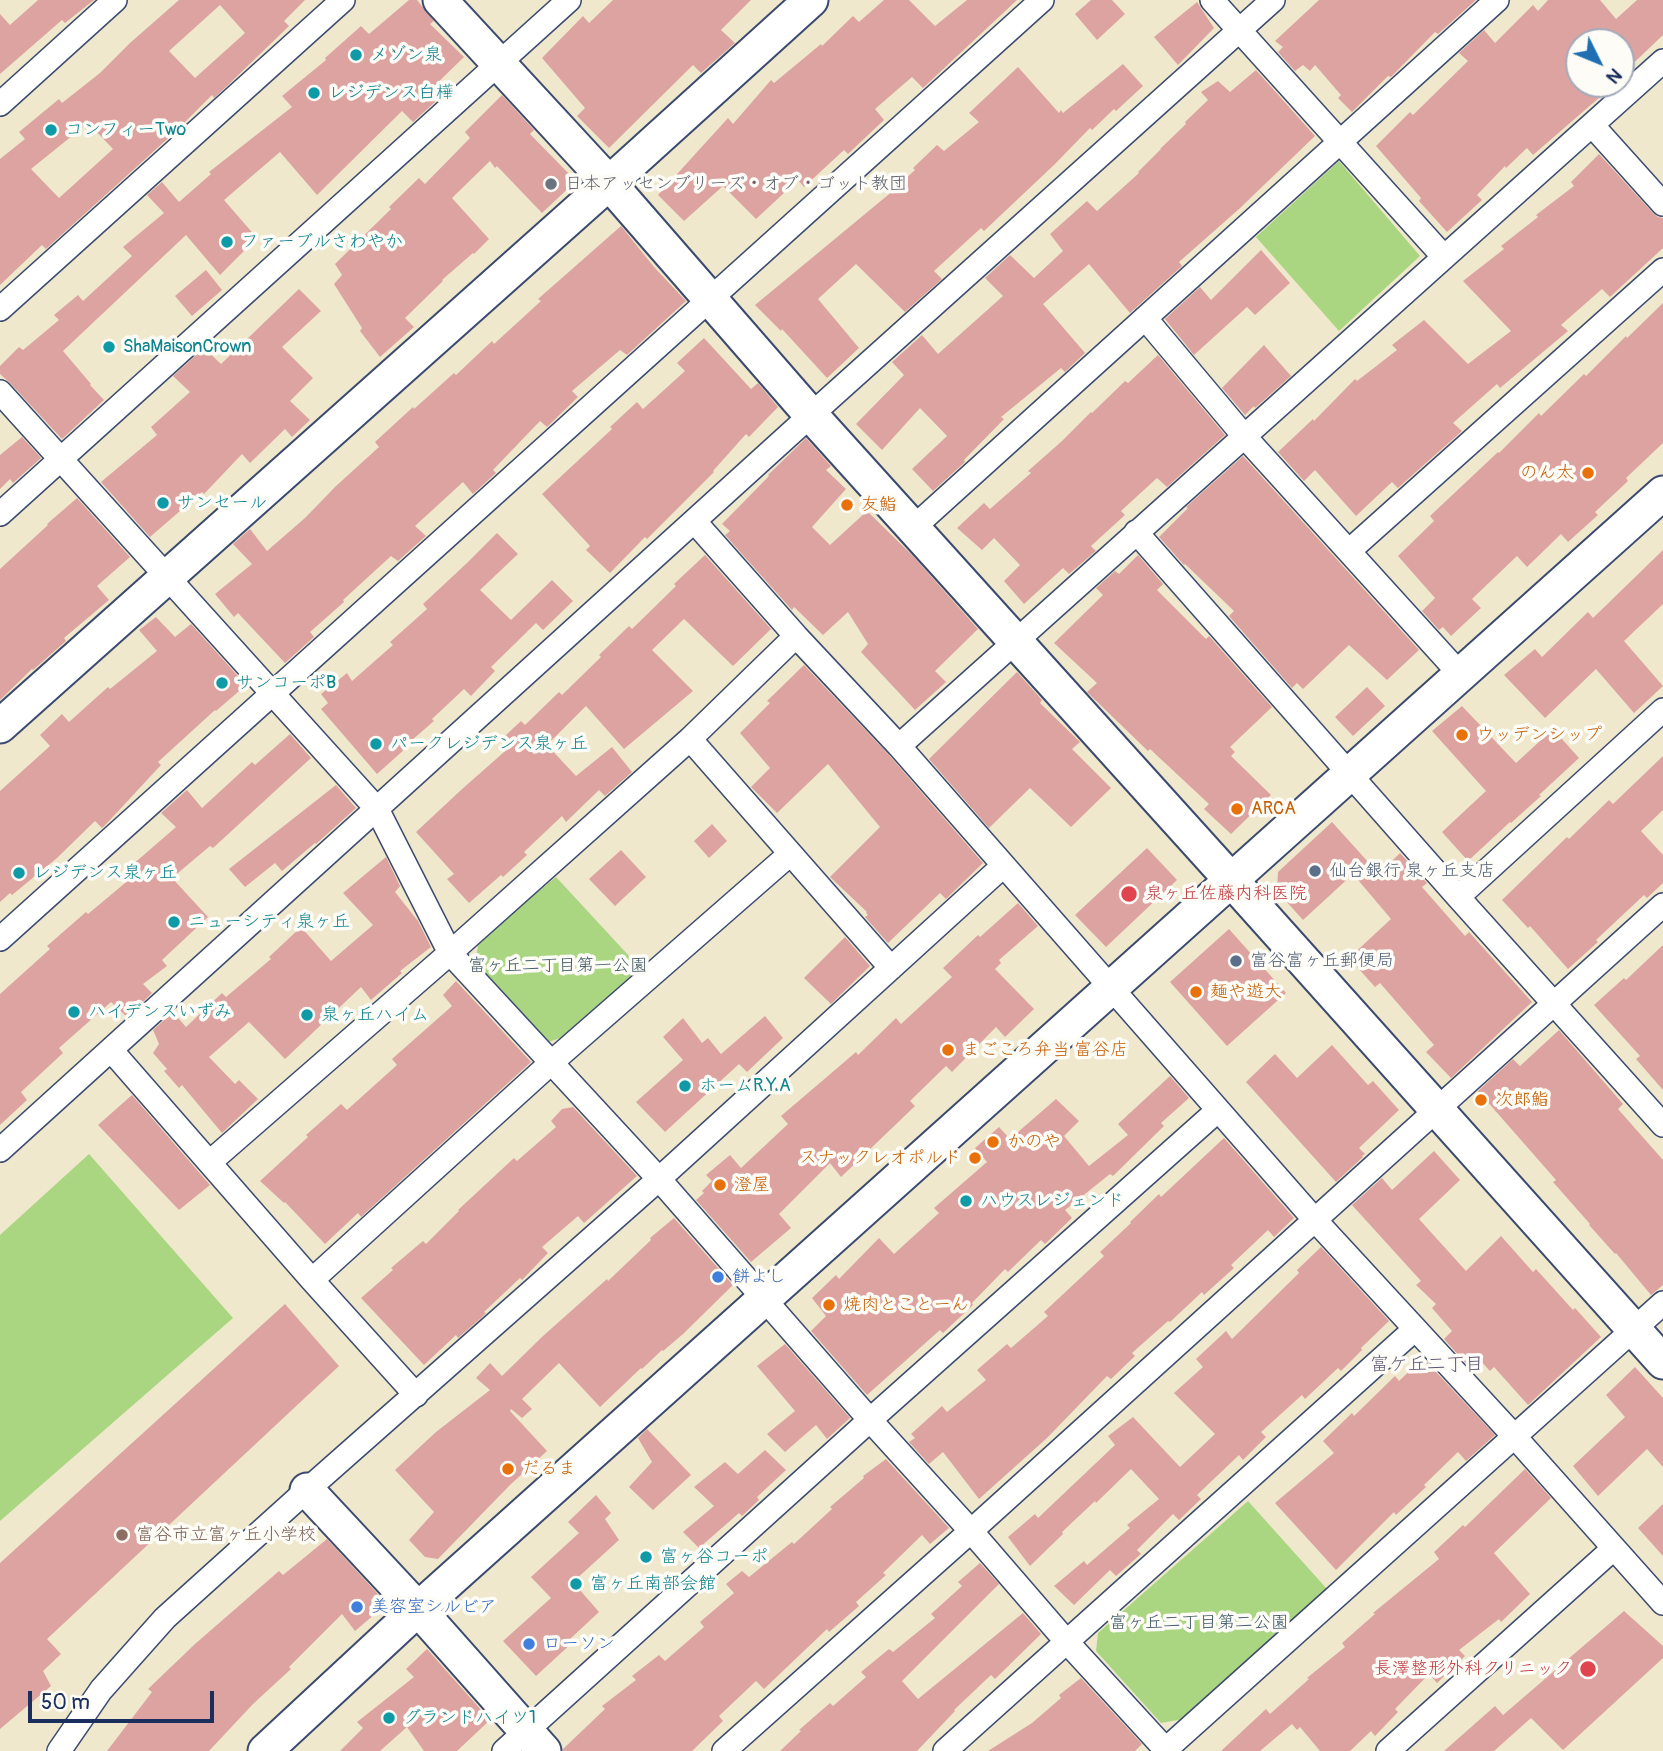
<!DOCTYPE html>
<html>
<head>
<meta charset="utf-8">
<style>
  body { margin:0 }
  #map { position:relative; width:1663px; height:1751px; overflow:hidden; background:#efe8cd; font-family:Pangolin,sans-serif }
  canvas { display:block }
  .north { position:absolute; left:1565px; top:28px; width:70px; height:70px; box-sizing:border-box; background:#fdfcf7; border:2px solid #a3aaba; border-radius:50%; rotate:133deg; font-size:19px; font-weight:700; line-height:28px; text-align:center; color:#1b2f5e }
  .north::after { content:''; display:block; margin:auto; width:24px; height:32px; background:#1f6fb2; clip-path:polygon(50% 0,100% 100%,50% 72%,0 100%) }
  .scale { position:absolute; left:28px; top:1691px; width:186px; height:32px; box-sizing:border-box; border:4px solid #1b2f5e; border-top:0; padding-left:9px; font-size:21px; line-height:24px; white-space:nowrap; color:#1b2f5e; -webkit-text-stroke:5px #fdfcf7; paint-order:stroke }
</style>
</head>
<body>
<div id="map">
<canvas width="1663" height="1751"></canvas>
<div class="north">N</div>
<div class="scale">50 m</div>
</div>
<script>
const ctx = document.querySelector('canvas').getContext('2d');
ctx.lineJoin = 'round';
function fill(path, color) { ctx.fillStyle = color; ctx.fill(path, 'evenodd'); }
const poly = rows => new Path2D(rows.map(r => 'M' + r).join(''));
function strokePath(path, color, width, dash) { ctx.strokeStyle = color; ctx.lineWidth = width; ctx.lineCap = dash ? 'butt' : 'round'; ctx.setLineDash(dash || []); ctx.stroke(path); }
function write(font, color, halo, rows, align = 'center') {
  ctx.font = font + ' Pangolin,"Klee One",sans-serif'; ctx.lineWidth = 7; ctx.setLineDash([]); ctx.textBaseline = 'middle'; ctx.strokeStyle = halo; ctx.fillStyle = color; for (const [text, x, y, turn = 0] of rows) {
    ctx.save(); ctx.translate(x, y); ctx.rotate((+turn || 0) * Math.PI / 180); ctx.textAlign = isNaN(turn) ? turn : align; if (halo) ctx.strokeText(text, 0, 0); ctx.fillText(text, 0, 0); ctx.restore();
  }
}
const green = poly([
  [1339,161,1420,256,1339,331,1256,237],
  [556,877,642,970,571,1034,546,1043,475,962,479,940],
  [89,1154,233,1318,0,1521,0,1235],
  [1248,1501,1327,1589,1183,1719,1161,1723,1096,1651,1098,1633]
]);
const building = poly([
  [38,0,94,0,65,23,62,20,0,74,0,14,10,25],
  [179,0,305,0,284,21,289,26,227,86,214,98,212,95,175,132,46,249,42,245,0,285,0,159,25,139,19,132,59,99,62,103,100,73,130,43],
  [220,5,245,33,195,78,169,51],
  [88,123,113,149,59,198,31,169],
  [409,0,417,0,434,21,430,24,464,57,426,94,435,102,413,122,402,111,317,195,280,152,224,200,257,238,220,275,186,235,63,351,91,384,90,385,104,400,62,439,10,383,0,374,0,366,19,347,23,350,59,320,54,315,78,295,83,301,132,256,123,247,164,213,147,195,162,182,179,202,211,174,209,172,292,107,282,96,326,60,325,58,361,26,369,34],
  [613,0,751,0,721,30,735,43,701,73,693,65,609,148,577,116,585,108,542,58,583,16,589,23],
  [884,0,909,0,935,26,967,0,1017,0,923,88,912,77,875,109,884,120,848,154,844,150,804,187,798,180,756,219,723,186,684,221,658,195,728,118,733,124,771,80,774,83,821,44,822,46,853,16,859,22],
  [1091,0,1112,0,1125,14,1097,40,1075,14],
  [1319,0,1476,0,1438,34,1435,32,1391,77,1388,76,1352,112,1338,98,1341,95,1315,65,1310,71,1303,65,1295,71,1278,52,1283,47,1275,41],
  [1548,0,1600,0,1616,19,1637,0,1663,0,1663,35,1621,75,1621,42,1579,42,1579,84,1615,84,1533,155,1527,148,1506,168,1505,166,1477,195,1482,200,1447,232,1419,201,1421,198,1376,146,1410,112,1413,115,1468,61,1459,53,1484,30,1495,43,1533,5,1538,11],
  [1197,2,1214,28,1178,65,1154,37],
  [1123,64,1143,86,1116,111,1114,109,1092,130,1090,128,1055,164,984,231,981,228,934,271,942,279,905,312,856,264,818,299,859,348,827,378,782,329,781,331,755,305,888,195,915,170,913,168,937,145,944,151,979,122,969,113,1018,67,1059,113,1061,110,1063,113],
  [1256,70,1315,136,1239,209,1179,262,1182,266,1130,313,1089,264,1043,304,1085,353,1065,372,1061,368,1001,417,1004,419,964,460,965,462,933,491,912,469,947,436,920,408,882,450,856,424,904,375,892,362,922,335,938,354,1003,296,985,278,1010,255,1034,278,1063,251,1050,234,1087,201,1097,211,1139,173,1138,172,1161,149,1160,149,1186,124,1185,122,1208,100,1201,92,1218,81,1230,92],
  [502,95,534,130,530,134,576,181,542,213,497,166,495,168,490,161,452,198,489,239,474,254,473,253,442,280,443,281,405,318,414,327,380,357,360,331,362,328,334,284,342,275,335,264,391,209,389,207,419,178,425,184,470,138,465,132],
  [1599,154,1653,213,1658,217,1663,218,1663,248,1610,297,1602,289,1561,325,1568,331,1500,388,1497,384,1453,423,1462,431,1398,488,1392,482,1356,516,1315,470,1304,481,1278,452,1313,419,1314,421,1355,379,1357,381,1397,350,1392,345,1424,320,1468,364,1511,331,1463,281,1504,249,1501,246,1538,217,1536,215,1574,186,1571,182],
  [621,226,654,267,686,301,627,355,620,350,572,391,578,397,547,427,540,421,493,470,496,473,473,494,463,482,415,526,426,536,398,561,391,556,343,600,344,602,310,632,314,637,285,663,238,613,234,617,215,594,252,564,233,544,250,529,267,551,305,518,336,486,379,447,375,442,413,407,414,409,454,373,456,375,492,341,494,344,541,301,538,299],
  [1261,250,1290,283,1255,315,1247,307,1194,355,1165,319,1200,287,1211,300],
  [206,270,222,290,192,316,175,296],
  [299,289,321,311,282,347,313,378,290,401,310,420,292,437,285,429,250,463,242,454,204,494,202,492,150,537,101,482,157,435,151,427,190,392,173,376,204,348,221,364],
  [1663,303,1663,443,1626,478,1628,481,1595,512,1598,515,1568,542,1561,534,1527,567,1517,556,1472,599,1481,608,1451,636,1443,627,1439,630,1422,611,1435,598,1398,556,1434,521,1430,516,1498,452,1499,453,1539,413,1541,416,1584,374,1586,376,1626,336,1627,338],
  [704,338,751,389,758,383,778,407,749,437,746,434,713,471,714,472,647,539,645,537,610,573,586,550,590,546,542,494,612,429,610,427,637,402,643,409,685,371,677,363],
  [1264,345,1291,376,1255,408,1254,406,1245,415,1222,388],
  [1158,355,1225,435,1167,487,1157,478,1121,511,1125,515,1091,546,1096,551,1069,574,1063,568,1024,604,1004,581,1020,565,994,538,982,550,957,528,984,503,990,509,1031,473,1028,471,1062,441,1091,412,1092,413,1125,381,1128,383],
  [22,437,41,458,13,483,10,479,0,489,0,455],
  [806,438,831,466,826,470,846,489,812,527,830,545,867,511,912,555,978,629,935,671,946,682,915,710,861,652,868,644,848,612,823,635,794,607,792,610,725,535,730,531,722,524,769,476,768,475],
  [1243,456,1419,650,1387,680,1349,645,1303,689,1297,683,1292,688,1229,616,1234,611,1185,564,1184,565,1159,537,1188,508,1186,507],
  [77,498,130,557,97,586,109,600,64,638,66,641,33,670,32,669,0,700,0,569,48,525,47,524],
  [497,533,518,554,480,590,511,620,552,580,573,601,543,630,536,623,491,667,495,671,471,696,464,689,432,719,434,721,404,747,405,749,377,774,321,709,328,703,321,694,347,673,352,681,393,645,390,642,427,609,423,604,467,563],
  [1663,550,1663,604,1624,641,1663,686,1634,713,1596,669,1545,718,1504,675,1535,649,1542,657,1588,612,1593,618],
  [705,555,771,629,733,666,684,619,652,650,693,691,624,749,586,706,547,745,576,776,612,747,632,772,605,796,599,790,566,822,562,816,524,852,527,855,503,877,501,875,469,903,447,879,454,874,416,832,461,790,512,745,506,735,521,721,525,725,559,692,562,695,601,657,599,655,629,626,632,629,676,586,674,584],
  [1138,555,1163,584,1157,590,1206,639,1209,636,1272,707,1230,747,1235,752,1231,756,1271,795,1231,834,1204,809,1209,804,1150,749,1148,751,1090,695,1087,692,1097,683,1054,643,1103,595,1096,588,1115,571,1119,574],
  [156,617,175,637,191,624,246,685,216,711,215,710,158,762,161,765,109,821,102,828,95,821,57,858,12,895,10,893,0,902,0,791,50,746,40,735,62,714,69,722,108,687,110,689,157,651,139,630],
  [804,665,889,755,983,863,946,899,940,893,888,943,865,917,868,915,866,913,867,912,830,877,880,827,828,764,777,813,751,787,770,768,740,733,770,703,767,701],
  [1017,672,1042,700,1040,703,1080,742,1072,749,1111,788,1071,827,1030,788,989,828,929,759],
  [1367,687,1385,706,1353,736,1335,717],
  [1462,706,1516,763,1553,729,1579,758,1539,795,1541,796,1511,823,1510,822,1468,861,1442,832,1486,791,1432,731],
  [290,734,311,758,213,848,210,846,172,878,208,917,162,960,167,966,143,984,152,993,141,1004,140,1002,126,1016,111,1002,59,1048,63,1053,21,1092,27,1100,0,1125,0,994,50,949,47,946,86,912,88,914,137,873,131,866,176,827,161,813,187,790,202,808,252,762,255,765],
  [1663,756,1663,810,1641,831,1663,855,1663,883,1647,898,1644,895,1596,940,1598,942,1568,969,1530,926,1528,928,1502,900,1567,837,1569,839,1609,800,1613,804],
  [336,785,356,808,316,844,315,843,282,871,275,863,245,887,229,869],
  [1332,822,1379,874,1400,853,1427,883,1422,887,1465,936,1469,932,1532,1002,1451,1078,1426,1052,1434,1045,1380,983,1375,987,1349,958,1391,919,1353,874,1303,920,1277,891,1278,872],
  [712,824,727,841,709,858,694,841],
  [1147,848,1177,880,1106,947,1075,915],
  [621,850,646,877,615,906,589,879],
  [386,857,400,886,395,892,418,921,431,947,400,971,402,973,371,1000,361,987,285,1059,249,1022,209,1057,235,1084,239,1080,258,1099,222,1133,182,1085,179,1088,164,1071,167,1069,153,1053,159,1044,153,1030,173,1012,186,1027,222,993,226,997,271,959,269,957,301,927,331,961,373,925,343,893],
  [1018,903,1038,926,999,960,1001,963,995,969,1034,1009,1005,1037,996,1027,952,1072,946,1066,910,1101,915,1106,841,1177,830,1163,779,1214,791,1228,751,1262,696,1200,704,1193,702,1191,712,1181,706,1175,730,1155,741,1168,788,1124,781,1116,856,1052,858,1055,896,1018,901,1024,952,977,943,968,978,935,980,937],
  [1229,929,1286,993,1227,1046,1170,982],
  [845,937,870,966,831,1004,804,978],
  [1663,945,1663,1090,1636,1059,1640,1056,1594,1005,1624,978,1626,980],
  [456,981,531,1062,361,1217,358,1213,325,1244,285,1202,284,1203,260,1181,308,1137,306,1135,341,1104,347,1110,397,1065,392,1059,452,1006,443,995],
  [765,1016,783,1038,747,1072,739,1064,665,1132,636,1102,683,1060,663,1037,683,1018,702,1043,708,1038,721,1054],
  [1559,1030,1623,1104,1618,1109,1663,1160,1663,1285,1651,1295,1616,1253,1615,1254,1589,1225,1590,1224,1553,1182,1556,1180,1478,1091,1513,1059,1520,1066],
  [1332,1045,1368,1085,1373,1081,1399,1110,1359,1148,1365,1154,1362,1156,1363,1157,1336,1182,1246,1082,1275,1054,1297,1078],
  [1170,1076,1189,1098,1161,1123,1164,1126,1113,1176,1110,1174,1065,1210,1072,1218,1045,1244,1041,1240,1008,1272,1005,1269,972,1303,973,1305,943,1333,940,1330,867,1395,811,1331,826,1316,812,1298,836,1275,839,1279,879,1238,894,1254,939,1213,934,1208,987,1162,975,1148,999,1127,1010,1139,1056,1099,1079,1121,1064,1136,1089,1166,1128,1135,1118,1124],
  [132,1095,210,1185,179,1210,98,1125],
  [573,1107,637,1176,584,1223,578,1216,542,1247,548,1253,522,1280,520,1278,484,1312,486,1313,480,1319,458,1338,456,1335,424,1365,361,1298,393,1270,391,1268,423,1241,426,1244,459,1211,458,1210,514,1158,517,1161,556,1127,551,1121,562,1109],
  [1224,1138,1294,1218,1274,1237,1268,1230,1231,1265,1234,1268,1204,1295,1202,1292,1170,1322,1168,1321,1132,1353,1135,1356,1111,1379,1107,1376,1047,1438,979,1499,943,1452,929,1464,909,1442,915,1438,911,1434,942,1406,947,1412,986,1380,977,1370,1007,1344,1011,1348,1048,1316,1044,1312,1104,1256,1100,1252,1131,1223,1130,1222,1159,1194,1161,1197],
  [1434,1151,1460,1180,1419,1219,1466,1271,1501,1236,1533,1272,1536,1269,1573,1310,1575,1308,1601,1337,1528,1405,1494,1367,1490,1371,1479,1359,1470,1368,1444,1339,1452,1331,1432,1308,1436,1304,1416,1285,1421,1281,1352,1205,1382,1178,1392,1190],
  [674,1218,733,1285,683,1334,663,1351,662,1350,642,1369,641,1368,600,1407,559,1363,522,1399,532,1409,522,1418,511,1409,510,1411,547,1451,510,1485,438,1559,425,1557,409,1540,434,1512,395,1470,436,1432,490,1390,476,1378,490,1363,502,1376,543,1336,607,1279,608,1281,651,1240,650,1238],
  [1321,1247,1389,1321,1361,1348,1362,1350,1341,1371,1338,1368,1305,1399,1302,1395,1261,1432,1266,1437,1243,1460,1239,1455,1197,1495,1201,1499,1179,1520,1173,1514,1137,1550,1141,1554,1116,1576,1110,1570,1074,1605,1054,1586,1084,1561,1087,1565,1130,1528,1127,1525,1159,1499,1131,1469,1096,1503,1095,1501,1062,1532,1063,1534,1030,1566,1008,1537,1035,1514,1038,1518,1115,1445,1108,1436,1133,1417,1180,1467,1215,1434,1174,1393,1203,1367,1196,1359,1226,1331,1232,1339,1299,1273,1297,1270],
  [285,1304,339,1366,47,1639,61,1654,43,1671,51,1686,0,1729,0,1563],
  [785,1344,850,1418,827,1439,816,1425,785,1452,767,1434,795,1411,757,1366],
  [1423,1358,1495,1435,1466,1461,1458,1452,1424,1485,1426,1487,1396,1515,1394,1512,1336,1570,1275,1503,1334,1453,1323,1441,1352,1413,1354,1416,1395,1376,1399,1381],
  [1635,1367,1663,1398,1663,1467,1647,1449,1598,1496,1573,1466,1625,1417,1606,1395],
  [647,1429,691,1475,653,1510,629,1487,652,1462,638,1438],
  [765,1450,786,1470,757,1497,759,1500,742,1516,739,1513,699,1548,683,1532,714,1506,694,1487,725,1462,738,1474],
  [886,1459,949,1528,930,1544,922,1535,883,1573,886,1575,856,1602,859,1606,829,1632,827,1629,764,1689,756,1681,719,1716,723,1721,692,1751,563,1751,563,1749,605,1709,602,1706,636,1680,632,1676,659,1655,665,1661,704,1627,700,1622,734,1593,726,1584,742,1571,749,1577,792,1542,794,1544,832,1509,830,1507,864,1478,863,1476],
  [1525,1469,1551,1498,1494,1553,1530,1594,1501,1622,1499,1619,1459,1650,1465,1656,1437,1683,1429,1674,1395,1709,1398,1712,1375,1736,1371,1731,1350,1751,1320,1751,1300,1727,1297,1730,1292,1724,1260,1751,1221,1751,1266,1709,1270,1714,1309,1679,1307,1678,1345,1647,1342,1643,1375,1614,1373,1613,1439,1559,1434,1552,1463,1525,1465,1527],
  [596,1495,611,1513,605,1519,619,1540,573,1582,599,1612,570,1639,573,1642,536,1676,503,1641,551,1598,531,1577,579,1533,568,1522],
  [1663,1504,1663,1556,1638,1528],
  [327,1539,377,1593,382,1608,355,1631,342,1614,289,1667,291,1669,253,1704,209,1751,107,1751,152,1692,148,1689,195,1644,279,1571,283,1575],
  [980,1563,999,1584,902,1681,918,1699,1023,1613,1041,1634,995,1679,991,1675,954,1710,955,1711,917,1751,780,1751,801,1731,799,1730,830,1703,833,1706,866,1677,861,1672,889,1649,893,1652,935,1618,931,1614,962,1586,958,1582],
  [1624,1611,1663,1646,1663,1658,1563,1750,1531,1718,1494,1751,1444,1751,1495,1706,1503,1715],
  [427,1649,490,1720,457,1751,424,1751,407,1727,380,1751,340,1751,363,1728,357,1722,414,1677,406,1669],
  [1081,1678,1142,1744,1135,1751,988,1751,1032,1723,1061,1698,1059,1695]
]);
const street = poly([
  [1212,0,1444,257],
  [0,104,115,0],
  [1592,125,1663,204],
  [0,309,343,0],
  [1145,318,1244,436,1460,674],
  [0,392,377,809,450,953,659,1179,870,1420,971,1531,1066,1641,1167,1751],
  [0,514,569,0],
  [694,521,796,636,899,746,1314,1219,1515,1437,1663,1603],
  [913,528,1497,0],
  [1136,532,1458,897,1663,1125],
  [1349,551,1663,270],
  [690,739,891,968],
  [899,746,1663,61],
  [1458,897,1663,710],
  [0,939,1042,0],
  [111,1050,312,1280,416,1395],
  [0,1150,811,415,1273,0],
  [210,1162,450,953,690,739,796,636],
  [312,1280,552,1062,790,854],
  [59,1751,101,1690,165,1618,307,1490,659,1179,1003,866],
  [504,1751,870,1420,1217,1111],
  [724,1751,971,1531,1663,905],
  [945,1751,1415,1329],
  [1164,1751,1663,1303],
  [1388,1751,1613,1549]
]);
const secondary = poly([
  [440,0,609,183,811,415,1232,881,1663,1362],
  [0,726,609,183,811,0],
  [307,1490,418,1609,544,1751],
  [265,1751,418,1609,1663,493]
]);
const markers = [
  [356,55,7,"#0f9aa8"],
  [314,93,7,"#0f9aa8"],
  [51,130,7,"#0f9aa8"],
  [551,184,7,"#6b7280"],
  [227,242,7,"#0f9aa8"],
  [109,347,7,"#0f9aa8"],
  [1588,473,7,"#e8710a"],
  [163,503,7,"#0f9aa8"],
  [847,505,7,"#e8710a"],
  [222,683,7,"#0f9aa8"],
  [1462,735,7,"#e8710a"],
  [376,744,7,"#0f9aa8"],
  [1237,809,7,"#e8710a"],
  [1315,871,7,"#5c6f8a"],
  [19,873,7,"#0f9aa8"],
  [1129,894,9,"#e0444e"],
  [174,922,7,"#0f9aa8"],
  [1236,961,7,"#5c6f8a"],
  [1196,992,7,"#e8710a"],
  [74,1012,7,"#0f9aa8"],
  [307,1015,7,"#0f9aa8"],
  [948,1050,7,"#e8710a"],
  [685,1086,7,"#0f9aa8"],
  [1481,1100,7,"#e8710a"],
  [993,1142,7,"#e8710a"],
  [975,1158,7,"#e8710a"],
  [720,1185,7,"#e8710a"],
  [966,1201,7,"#0f9aa8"],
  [718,1277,7,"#3f7fe0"],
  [829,1305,7,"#e8710a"],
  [508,1469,7,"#e8710a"],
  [122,1535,7,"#8d6e63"],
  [646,1557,7,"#0f9aa8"],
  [576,1584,7,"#0f9aa8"],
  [357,1607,7,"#3f7fe0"],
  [529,1644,7,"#3f7fe0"],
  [1588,1669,9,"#e0444e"],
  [389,1718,7,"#0f9aa8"]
];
const cultureNames = [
  ["メゾン泉",370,55],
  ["レジデンス白樺",328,93],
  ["コンフィーTwo",65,130],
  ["ファーブルさわやか",241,242],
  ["ShaMaisonCrown",123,347],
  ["サンセール",177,503],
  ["サンコーポB",236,683],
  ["パークレジデンス泉ヶ丘",390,744],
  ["レジデンス泉ヶ丘",33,873],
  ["ニューシティ泉ヶ丘",188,922],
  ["ハイデンスいずみ",88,1012],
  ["泉ヶ丘ハイム",321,1015],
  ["ホームR.Y.A",699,1086],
  ["ハウスレジェンド",980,1201],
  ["富ヶ谷コーポ",660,1557],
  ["富ヶ丘南部会館",590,1584],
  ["グランドハイツ1",403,1718]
];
const worshipNames = [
  ["日本アッセンブリーズ・オブ・ゴット教団",565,184]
];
const foodNames = [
  ["のん太",1574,473,"right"],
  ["友鮨",861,505],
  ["ウッデンシップ",1476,735],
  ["ARCA",1251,809],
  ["麺や遊大",1210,992],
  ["まごころ弁当 富谷店",962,1050],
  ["次郎鮨",1495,1100],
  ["かのや",1007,1142],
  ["スナックレオポルド",961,1158,"right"],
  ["澄屋",734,1185],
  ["焼肉とことーん",843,1305],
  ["だるま",522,1469]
];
const serviceNames = [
  ["仙台銀行 泉ヶ丘支店",1329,871],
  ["富谷富ヶ丘郵便局",1250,961]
];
const healthNames = [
  ["泉ヶ丘佐藤内科医院",1145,894],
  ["長澤整形外科クリニック",1572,1669,"right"]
];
const parkNames = [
  ["富ヶ丘二丁目第一公園",558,966],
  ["富ヶ丘二丁目第二公園",1199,1623]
];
const shopNames = [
  ["餅よし",732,1277],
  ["美容室シルビア",371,1607],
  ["ローソン",543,1644]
];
const educationNames = [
  ["富谷市立富ヶ丘小学校",136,1535]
];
const neighbourhoodNames = [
  ["富ケ丘二丁目",1427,1365]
];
fill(green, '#aad682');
fill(building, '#dda3a1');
strokePath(street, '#3b4b6f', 26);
strokePath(secondary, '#3b4b6f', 37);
strokePath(street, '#fff', 23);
strokePath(secondary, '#fff', 33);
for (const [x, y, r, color] of markers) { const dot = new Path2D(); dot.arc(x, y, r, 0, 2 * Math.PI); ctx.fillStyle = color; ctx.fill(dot); strokePath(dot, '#fdfcf7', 2.5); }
write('18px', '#0d838f', '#fdfcf7', cultureNames, 'left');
write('18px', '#5b616d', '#fdfcf7', worshipNames, 'left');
write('18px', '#c56008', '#fdfcf7', foodNames, 'left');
write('18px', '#4e5e75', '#fdfcf7', serviceNames, 'left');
write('18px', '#be3a42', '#fdfcf7', healthNames, 'left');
write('18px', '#3f5967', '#fdfcf7', parkNames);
write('18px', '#366cbe', '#fdfcf7', shopNames, 'left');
write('18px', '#785e54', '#fdfcf7', educationNames, 'left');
write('19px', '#5f5875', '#fdfcf7', neighbourhoodNames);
</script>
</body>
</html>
